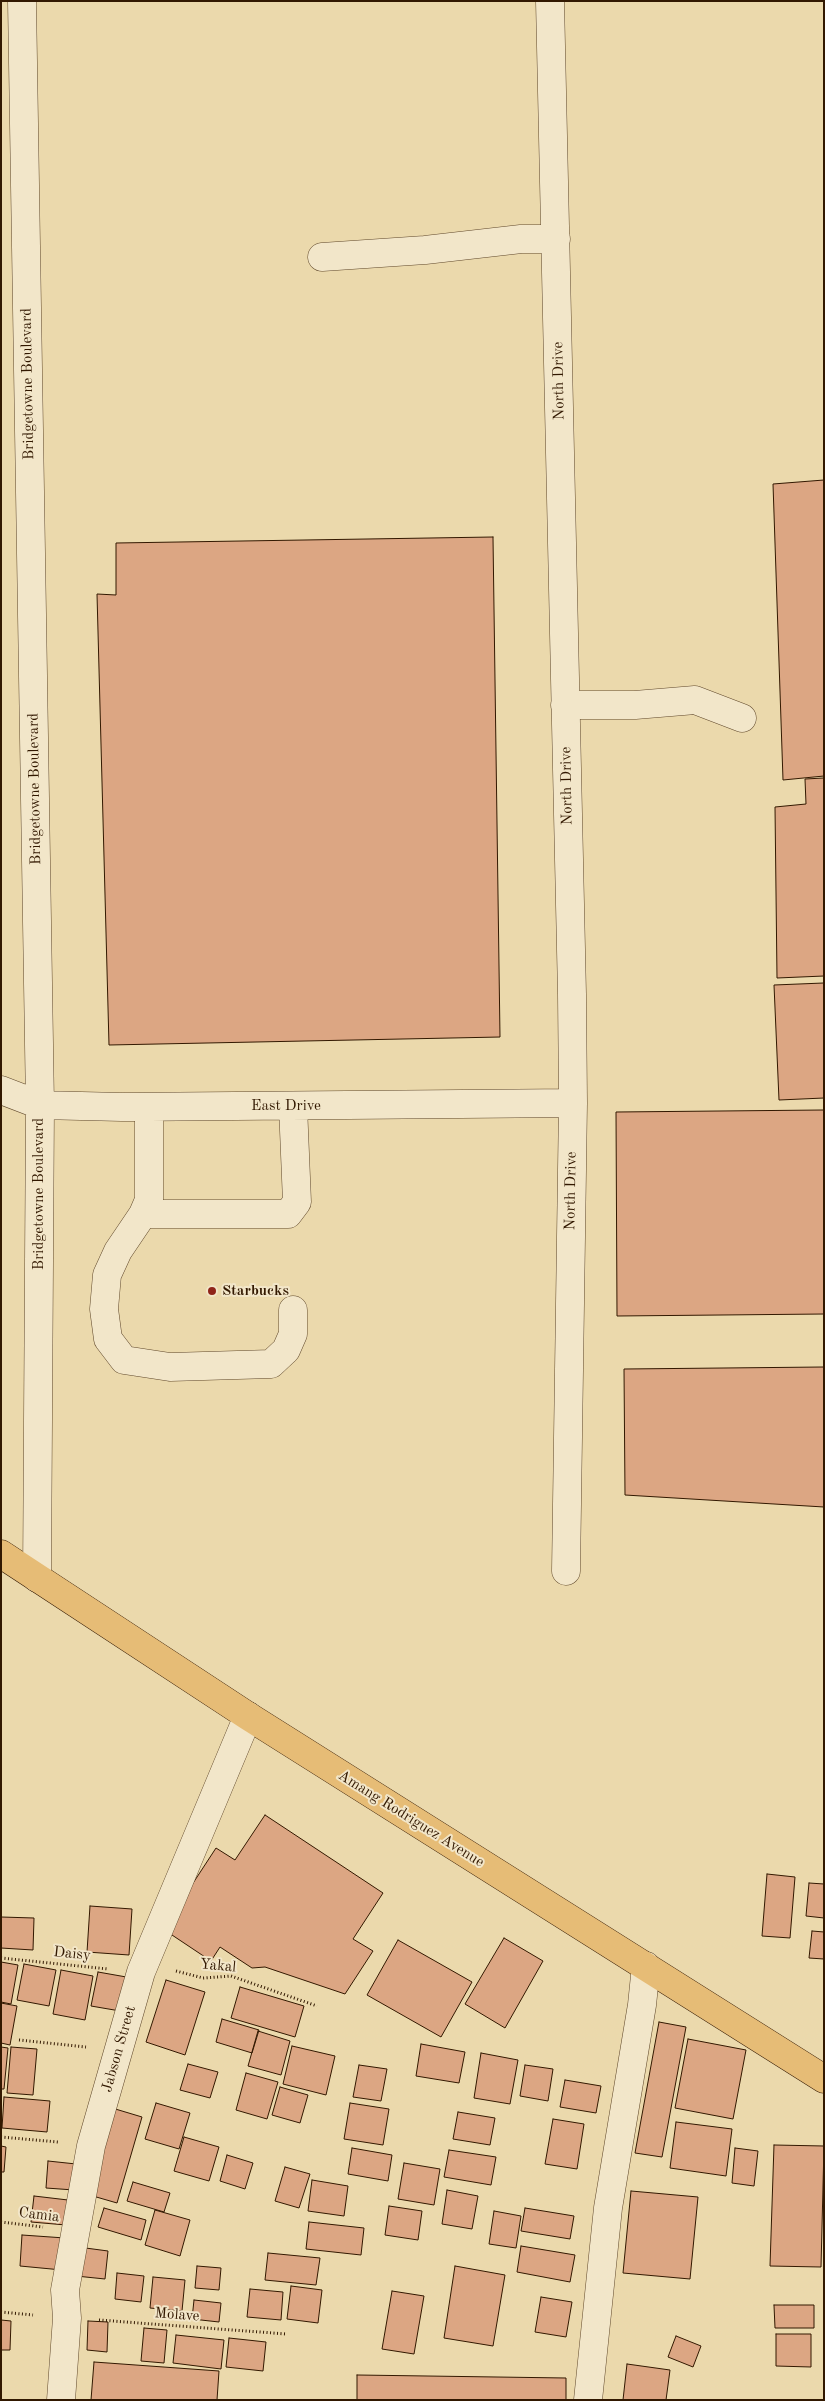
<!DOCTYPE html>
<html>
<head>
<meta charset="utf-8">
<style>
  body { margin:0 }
  #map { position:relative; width:825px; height:2401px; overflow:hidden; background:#ebd9ac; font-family:"Old Standard TT",serif }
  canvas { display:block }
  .frame { position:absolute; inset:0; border:2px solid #321800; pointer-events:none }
</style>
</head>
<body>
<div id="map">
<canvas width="825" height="2401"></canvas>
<div class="frame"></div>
</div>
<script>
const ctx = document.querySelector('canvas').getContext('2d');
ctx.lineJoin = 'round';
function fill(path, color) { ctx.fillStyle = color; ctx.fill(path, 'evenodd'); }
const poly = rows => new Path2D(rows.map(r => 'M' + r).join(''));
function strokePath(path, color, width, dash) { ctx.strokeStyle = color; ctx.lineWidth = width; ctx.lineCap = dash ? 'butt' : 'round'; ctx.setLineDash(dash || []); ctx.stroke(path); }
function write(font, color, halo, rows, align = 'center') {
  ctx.font = font + ' "Old Standard TT",serif'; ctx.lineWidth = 4; ctx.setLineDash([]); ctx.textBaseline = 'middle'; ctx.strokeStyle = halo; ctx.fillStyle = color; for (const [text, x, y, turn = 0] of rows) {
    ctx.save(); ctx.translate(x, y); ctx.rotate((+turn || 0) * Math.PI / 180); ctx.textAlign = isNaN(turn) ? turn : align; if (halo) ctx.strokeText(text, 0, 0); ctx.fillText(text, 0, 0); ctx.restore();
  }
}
const building = poly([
  [824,480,824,776,783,780,773,484,824,480],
  [493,537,500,1037,109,1045,97,594,116,595,116,543,493,537],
  [824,778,824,976,777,978,775,807,806,804,805,779,824,778],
  [824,983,824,1098,779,1100,774,985,824,983],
  [824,1110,824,1314,617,1316,616,1112,824,1110],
  [824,1367,824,1507,625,1495,624,1369,824,1367],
  [265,1815,383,1893,353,1939,373,1951,345,1994,265,1967,252,1968,220,1947,211,1961,163,1929,216,1848,235,1860,265,1815],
  [767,1874,795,1877,790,1938,762,1936,767,1874],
  [809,1883,824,1884,824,1918,806,1916,809,1883],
  [90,1906,132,1909,129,1955,87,1952,90,1906],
  [1,1917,34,1918,33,1950,1,1948,1,1917],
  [812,1931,824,1932,824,1959,809,1958,812,1931],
  [504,1938,543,1961,505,2028,465,2004,504,1938],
  [398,1940,472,1982,441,2037,367,1995,398,1940],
  [1,1962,18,1965,11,2004,1,2002,1,1962],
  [24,1964,56,1970,49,2006,17,2000,24,1964],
  [61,1970,93,1976,85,2020,53,2014,61,1970],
  [98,1972,132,1978,126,2012,91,2006,98,1972],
  [166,1980,205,1992,185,2055,146,2042,166,1980],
  [240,1987,304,2006,295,2037,231,2018,240,1987],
  [1,2003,17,2006,10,2045,1,2043,1,2003],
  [222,2019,259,2030,252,2053,216,2042,222,2019],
  [659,2022,686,2027,662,2157,635,2153,659,2022],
  [258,2031,290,2041,281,2075,248,2066,258,2031],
  [688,2039,746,2050,733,2119,675,2108,688,2039],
  [421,2044,465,2052,459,2083,416,2076,421,2044],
  [292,2046,335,2056,326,2095,283,2084,292,2046],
  [1,2047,8,2048,4,2089,1,2089,1,2047],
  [11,2047,37,2049,33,2095,7,2093,11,2047],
  [481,2053,518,2060,510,2104,474,2098,481,2053],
  [188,2064,218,2072,210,2098,180,2090,188,2064],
  [359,2065,387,2069,381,2101,353,2097,359,2065],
  [525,2065,553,2069,548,2101,520,2096,525,2065],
  [246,2073,278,2082,267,2119,236,2110,246,2073],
  [565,2080,601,2086,596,2113,560,2107,565,2080],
  [280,2087,308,2095,300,2123,272,2115,280,2087],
  [4,2097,50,2101,47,2132,2,2128,4,2097],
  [156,2103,190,2113,179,2149,145,2139,156,2103],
  [350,2103,389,2109,383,2145,344,2139,350,2103],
  [112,2108,142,2117,117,2203,86,2194,112,2108],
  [458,2112,495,2118,490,2145,453,2139,458,2112],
  [553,2119,584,2124,577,2169,545,2164,553,2119],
  [676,2122,732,2129,726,2176,670,2168,676,2122],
  [184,2137,219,2147,209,2181,174,2171,184,2137],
  [774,2145,824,2146,821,2267,770,2266,774,2145],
  [1,2146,6,2147,4,2172,1,2172,1,2146],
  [352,2148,392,2155,388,2181,348,2174,352,2148],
  [735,2148,758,2151,754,2186,732,2183,735,2148],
  [449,2150,496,2157,491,2185,444,2177,449,2150],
  [227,2155,253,2163,245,2189,220,2181,227,2155],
  [48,2161,76,2164,74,2190,46,2188,48,2161],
  [404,2163,440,2169,434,2205,398,2199,404,2163],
  [285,2167,310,2174,299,2208,275,2201,285,2167],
  [312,2180,348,2186,344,2216,308,2211,312,2180],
  [133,2182,170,2193,164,2212,127,2201,133,2182],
  [447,2190,478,2196,472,2229,442,2224,447,2190],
  [631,2191,698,2197,690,2279,623,2273,631,2191],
  [34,2196,68,2200,66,2225,31,2222,34,2196],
  [389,2206,422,2211,418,2240,385,2235,389,2206],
  [104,2208,146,2220,141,2240,98,2227,104,2208],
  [525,2208,574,2216,570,2239,521,2231,525,2208],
  [155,2210,190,2220,180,2256,145,2245,155,2210],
  [494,2211,521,2216,516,2248,489,2244,494,2211],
  [309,2222,364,2228,361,2255,306,2249,309,2222],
  [22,2235,65,2238,62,2270,20,2266,22,2235],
  [521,2246,575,2255,570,2282,517,2272,521,2246],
  [78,2247,108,2251,105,2279,76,2276,78,2247],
  [268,2253,320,2258,316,2285,265,2280,268,2253],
  [197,2266,221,2268,219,2290,195,2288,197,2266],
  [455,2266,505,2275,493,2346,444,2338,455,2266],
  [117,2273,144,2276,141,2302,115,2299,117,2273],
  [153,2277,185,2280,182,2311,150,2308,153,2277],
  [291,2286,322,2290,318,2323,287,2319,291,2286],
  [250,2289,283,2292,281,2320,247,2317,250,2289],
  [392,2291,424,2296,414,2354,382,2349,392,2291],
  [541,2297,572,2302,566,2337,535,2332,541,2297],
  [194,2300,221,2303,219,2322,192,2319,194,2300],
  [774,2305,814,2305,814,2328,775,2328,774,2305],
  [1,2320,11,2321,10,2350,1,2350,1,2320],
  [88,2321,108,2322,107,2352,87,2350,88,2321],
  [144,2328,167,2330,164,2363,141,2361,144,2328],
  [776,2334,811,2334,811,2367,776,2366,776,2334],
  [176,2335,224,2340,221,2369,173,2363,176,2335],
  [676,2336,701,2346,693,2367,668,2357,676,2336],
  [229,2338,266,2342,263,2371,226,2367,229,2338],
  [94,2362,219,2371,217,2400,91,2400,94,2362],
  [627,2364,670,2370,666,2400,623,2400,627,2364],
  [357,2375,566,2378,566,2400,357,2400,357,2375]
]);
const path = poly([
  [1,1958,108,1969],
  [176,1971,203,1978,231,1976,317,2006],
  [19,2040,86,2047],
  [1,2137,58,2142],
  [1,2222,43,2227],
  [1,2312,33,2315],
  [99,2320,286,2334]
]);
const minor = poly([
  [22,1,40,1105,37,1578],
  [550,1,572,994,573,1103,566,1571],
  [322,257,425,250,521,239,556,239],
  [565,705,635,705,695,700,742,718],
  [1,1090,40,1105,122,1107,573,1103],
  [149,1107,149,1200,143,1214,118,1251,107,1275,104,1309,108,1339,124,1360,170,1367,271,1364,286,1350,293,1334,293,1310],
  [143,1214,288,1214,297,1202,293,1106],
  [61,2400,67,2318,65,2290,91,2146,141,1972,248,1716],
  [588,2400,608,2208,642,2005,646,1966]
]);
const major = poly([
  [1,1554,248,1716,824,2079]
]);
const markers = [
  [212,1291,5,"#8f2418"]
];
const streetNames = [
  ["North Drive",559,381,-91],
  ["Bridgetowne Boulevard",28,384,-91],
  ["North Drive",567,786,-91],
  ["Bridgetowne Boulevard",35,789,-91],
  ["East Drive",286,1106],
  ["North Drive",571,1191,-89],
  ["Bridgetowne Boulevard",39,1194,-90],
  ["Amang Rodriguez Avenue",411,1819,32],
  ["Daisy",72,1954,6],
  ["Yakal",218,1966,5],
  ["Jabson Street",119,2049,-74],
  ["Camia",39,2215,7],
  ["Molave",177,2315,4]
];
const poiNames = [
  ["Starbucks",222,1291]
];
fill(building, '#dca683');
strokePath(building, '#321800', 1);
strokePath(minor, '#60482b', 29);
strokePath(major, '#321800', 29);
strokePath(path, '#321800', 3, [1, 2.5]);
strokePath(minor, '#f2e6c9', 28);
strokePath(major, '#e6bc76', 28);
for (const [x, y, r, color] of markers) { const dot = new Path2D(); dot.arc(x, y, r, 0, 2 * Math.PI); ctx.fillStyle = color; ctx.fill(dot); strokePath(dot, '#f2e6c9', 2); }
write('15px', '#321800', '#f2e6c9', streetNames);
write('bold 15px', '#321800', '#f2e6c9', poiNames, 'left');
</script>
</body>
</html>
